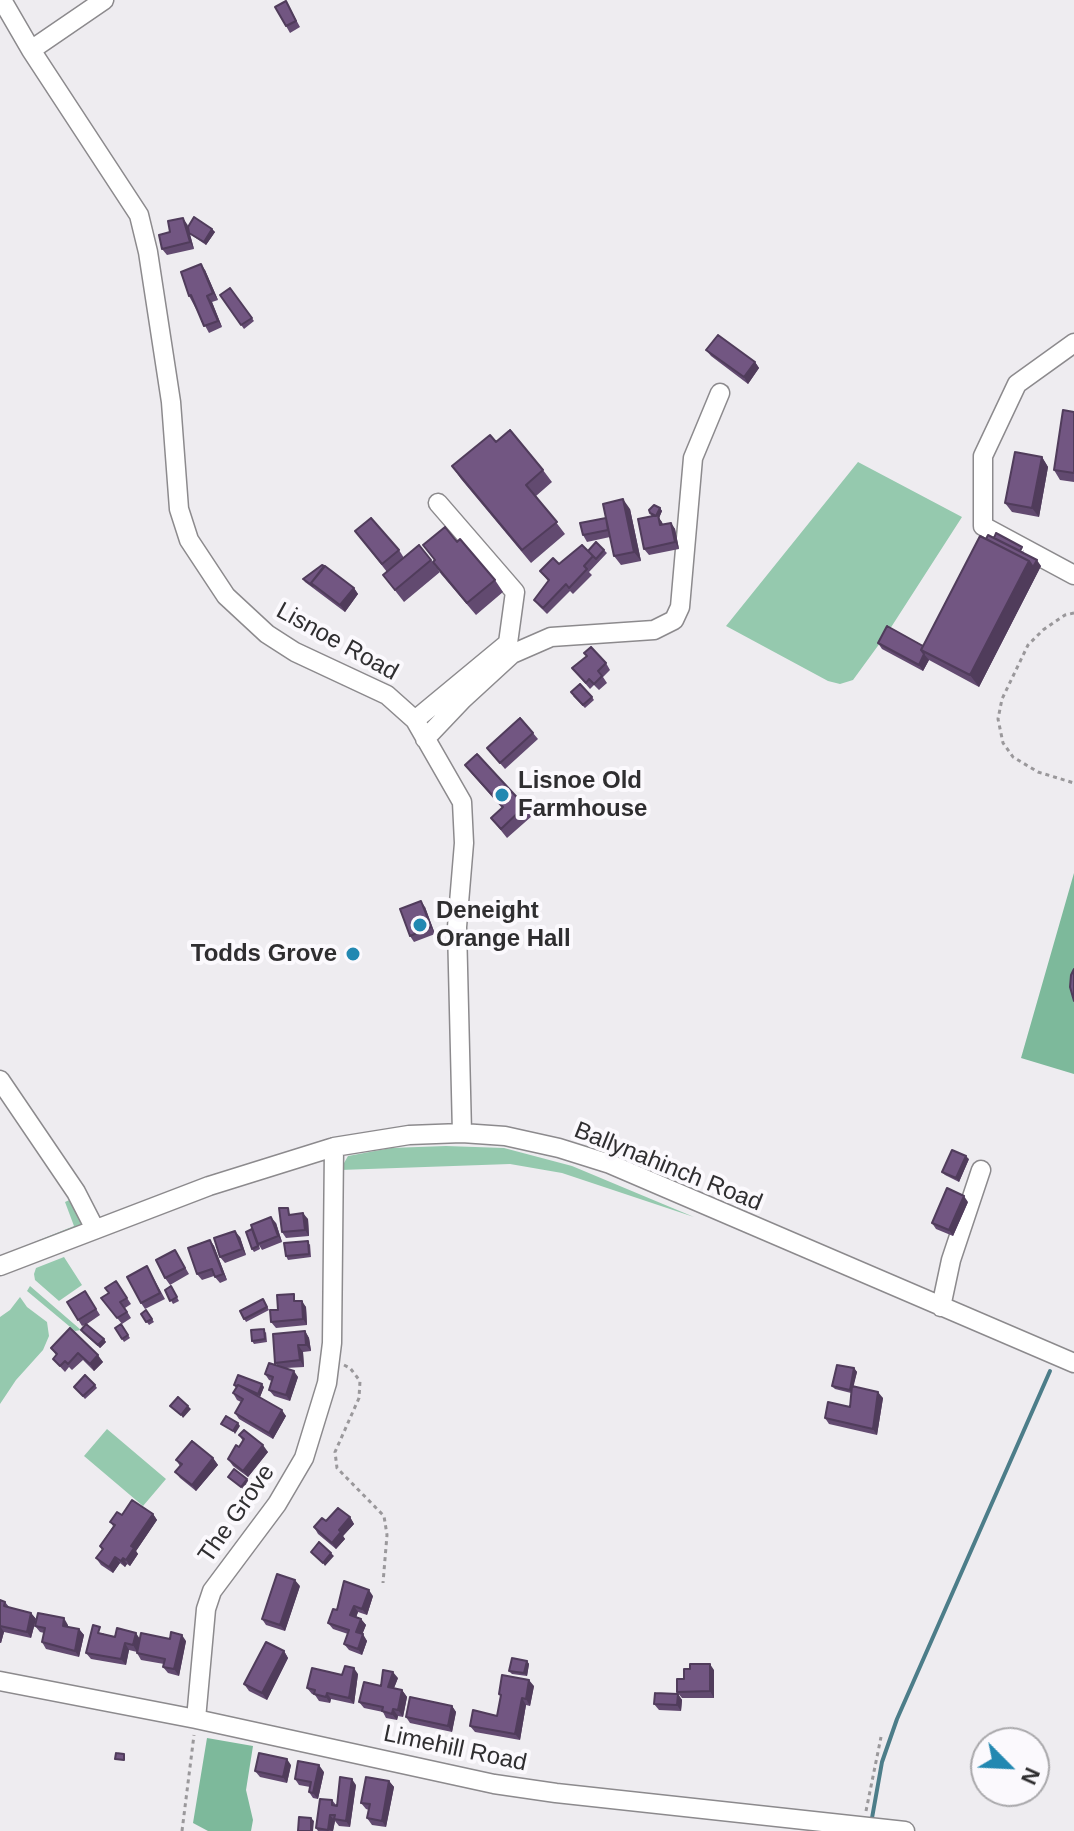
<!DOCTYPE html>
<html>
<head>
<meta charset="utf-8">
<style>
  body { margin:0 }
  #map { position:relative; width:1074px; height:1831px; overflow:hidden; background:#eeecf0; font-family:Arial,sans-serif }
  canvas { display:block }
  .north { position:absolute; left:970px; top:1727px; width:80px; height:80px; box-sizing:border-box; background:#fbf9fd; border:2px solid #a9a8ab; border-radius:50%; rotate:114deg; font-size:22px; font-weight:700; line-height:32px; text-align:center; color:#2f2e30 }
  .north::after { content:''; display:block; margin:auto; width:28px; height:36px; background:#2288b1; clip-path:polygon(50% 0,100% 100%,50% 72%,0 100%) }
</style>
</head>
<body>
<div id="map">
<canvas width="1074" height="1831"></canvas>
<div class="north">N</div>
</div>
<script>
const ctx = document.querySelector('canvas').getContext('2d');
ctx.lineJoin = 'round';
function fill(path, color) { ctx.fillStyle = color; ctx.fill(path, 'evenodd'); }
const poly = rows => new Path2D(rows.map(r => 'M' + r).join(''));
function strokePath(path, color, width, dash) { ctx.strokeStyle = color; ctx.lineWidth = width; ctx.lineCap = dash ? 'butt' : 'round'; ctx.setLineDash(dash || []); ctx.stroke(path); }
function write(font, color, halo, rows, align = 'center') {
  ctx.font = font + ' Arial,sans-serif'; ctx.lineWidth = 8; ctx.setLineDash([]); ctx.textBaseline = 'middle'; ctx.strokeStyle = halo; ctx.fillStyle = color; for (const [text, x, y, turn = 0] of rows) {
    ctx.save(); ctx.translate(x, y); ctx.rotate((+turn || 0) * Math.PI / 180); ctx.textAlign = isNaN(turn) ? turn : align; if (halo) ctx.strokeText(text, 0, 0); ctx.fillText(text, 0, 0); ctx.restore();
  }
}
const green = poly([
  [858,462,962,517,888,632,853,680,840,684,828,681,726,626],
  [446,1146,504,1148,572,1166,694,1217,562,1173,510,1164,340,1170,348,1156,391,1148],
  [76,1197,85,1223,74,1231,0,1261,0,1256,74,1226,65,1202],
  [64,1257,82,1285,59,1301,35,1280,34,1274,36,1268],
  [30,1286,81,1330,75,1331,27,1291],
  [20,1297,27,1307,47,1322,49,1336,43,1350,16,1380,0,1404,0,1317,10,1310],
  [107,1429,166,1479,143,1506,84,1456]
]);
const forest = poly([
  [1074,873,1074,1074,1021,1058],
  [207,1738,253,1746,246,1790,253,1820,251,1831,208,1831,193,1823]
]);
const stream = poly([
  [872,1818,882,1762,897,1719,1050,1371]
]);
const path = poly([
  [1074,613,1065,615,1043,630,1028,645,1002,699,998,719,1003,743,1013,757,1038,772,1074,783],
  [344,1365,350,1368,360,1381,359,1398,335,1452,337,1468,384,1516,387,1535,383,1583],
  [866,1811,881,1737],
  [182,1831,194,1735]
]);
const minor = poly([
  [2,0,31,50,139,215,148,252,171,402,179,509,189,540,226,596,267,634,295,652,387,695,415,720,462,802,464,843,457,927,462,1133],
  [31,50,104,0],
  [1074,343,1017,384,983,456,983,526,1074,575],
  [415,720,508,643,515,592,438,503],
  [425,739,463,699,512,654,551,637,654,630,674,620,680,607,693,458,720,393],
  [0,1080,76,1192,95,1229],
  [0,1266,209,1186,334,1147,409,1135,462,1133,505,1136,559,1148,610,1164,1074,1363],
  [941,1307,951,1260,981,1170],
  [0,1681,196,1719,494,1784,556,1793,905,1831],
  [196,1719,206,1609,212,1591,277,1504,304,1458,327,1383,332,1343,334,1147]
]);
const wall = poly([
  [286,1,300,27,290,33,286,26],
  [187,224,188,226,212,229,215,232,206,245,190,234,194,249,167,255,162,249,170,232],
  [205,270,218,300,212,302,222,327,209,333,189,296],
  [230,288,254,321,244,329,220,295],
  [706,350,755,362,759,368,748,384,711,356],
  [1074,412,1074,482,1060,480,1054,470],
  [496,442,543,470,552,482,536,496,565,534,531,563,461,479,452,466],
  [1042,457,1048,467,1039,517,1012,512,1005,503],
  [660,508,662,511,659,518,663,524,671,523,675,529,679,549,649,555,644,549,652,517,650,513],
  [630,509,641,561,621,565,614,556,610,537,587,542,583,535,606,518],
  [355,531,399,550,404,558,431,560,440,572,404,602,383,575,387,572],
  [457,542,495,580,503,592,476,615,441,574,433,562,434,560,423,545],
  [604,550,607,553,589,572,592,575,573,594,570,591,547,614,539,606,534,600,548,581,540,571,559,564,588,551],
  [1024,550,1023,552,1041,566,979,687,929,660,923,671,882,649,878,643,923,646],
  [303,579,354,588,358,594,345,612,305,582],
  [606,663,610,670,603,677,607,683,599,690,594,685,590,689,572,668],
  [573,696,592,697,594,700,585,708],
  [533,733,538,739,505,769,487,748],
  [465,765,525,806,532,816,507,838,491,818,502,808,472,774],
  [425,907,435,934,414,942,410,936],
  [969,1159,959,1182,945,1175,942,1172],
  [968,1202,953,1236,936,1229,932,1223],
  [293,1214,308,1219,309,1236,286,1238,282,1232],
  [276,1223,282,1242,262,1250,259,1245,260,1249,254,1252,252,1249],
  [240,1237,246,1255,225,1263,220,1257],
  [210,1240,214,1246,227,1280,220,1283,214,1276,202,1280,197,1274],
  [310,1244,311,1257,288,1260,286,1256],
  [175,1250,189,1274,170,1285,165,1278],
  [147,1266,165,1299,145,1309,141,1303],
  [116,1281,131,1304,125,1308,131,1318,122,1324,101,1298,109,1293],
  [171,1286,179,1301,173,1304,165,1290],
  [85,1291,100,1315,87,1324,106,1342,100,1348,83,1333,81,1330,86,1324,82,1326,67,1302],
  [263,1299,269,1310,246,1322,240,1311],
  [298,1301,306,1307,307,1325,276,1328,271,1322],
  [146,1310,154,1322,149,1325,141,1314],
  [121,1324,130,1338,124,1342,115,1328],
  [70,1328,103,1362,94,1371,83,1360,72,1370,69,1367,65,1372,53,1359,56,1355,51,1348],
  [305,1331,309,1338,311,1351,303,1352,304,1367,286,1368,298,1377,290,1401,274,1396,269,1390,272,1381,269,1380,265,1374,278,1366,275,1363],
  [266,1332,267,1342,254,1344,252,1341],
  [854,1368,857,1372,853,1386,883,1398,877,1435,829,1424,825,1418,850,1407,851,1393,835,1389,832,1386],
  [95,1385,97,1388,85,1399,74,1387],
  [234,1385,264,1387,260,1397,257,1396,286,1416,273,1439,239,1419,235,1413,241,1402,237,1400,233,1393,236,1388],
  [239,1435,268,1452,248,1477,233,1466,228,1459,243,1441],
  [213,1458,218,1465,196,1491,180,1478,175,1472,180,1466,176,1460],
  [153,1514,157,1520,136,1551,138,1554,130,1566,127,1564,125,1567,120,1563,113,1573,101,1565,96,1558,102,1550,100,1546,113,1526,110,1522,122,1515],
  [350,1517,354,1524,343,1536,345,1539,336,1549,318,1534,314,1527,326,1521],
  [300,1586,285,1631,266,1625,262,1619],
  [373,1596,367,1615,358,1612,356,1617,361,1619,366,1625,362,1634,367,1641,362,1655,349,1650,344,1644,348,1634,333,1629,328,1623,337,1610],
  [0,1600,5,1602,10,1608,31,1613,36,1619,31,1638,4,1632,1,1643,0,1643],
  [68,1625,68,1627,79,1629,84,1635,79,1657,46,1649,42,1642,44,1633,40,1632,35,1626],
  [104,1633,104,1634,115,1637,186,1641,179,1676,168,1673,163,1667,164,1664,141,1660,137,1653,137,1652,129,1650,126,1665,91,1659,86,1653],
  [284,1651,288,1658,267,1700,249,1691,244,1684],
  [527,1661,529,1664,527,1676,512,1674,509,1671],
  [714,1670,714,1698,682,1698,677,1692,684,1679],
  [358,1674,354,1704,331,1699,330,1703,319,1701,315,1695,312,1694,307,1688,342,1675],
  [398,1678,394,1688,402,1690,407,1697,403,1717,398,1716,397,1720,386,1718,383,1712,364,1708,359,1702,381,1686],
  [534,1686,530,1706,526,1705,520,1740,475,1732,470,1726,497,1716,501,1697,499,1694],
  [678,1694,682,1700,681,1711,659,1710,654,1704],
  [452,1706,456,1712,452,1732,410,1723,406,1717],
  [291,1765,287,1783,260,1777,255,1771],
  [324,1772,318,1799,313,1798,309,1792,310,1787,299,1785,295,1779],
  [389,1781,394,1787,386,1827,372,1825,367,1818,369,1810,366,1809,361,1803],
  [356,1785,350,1827,339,1826,335,1821,333,1831,318,1831,316,1828,332,1800,337,1806]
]);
const shadedWall = poly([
  [183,218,187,224,194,249,190,242],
  [212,229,215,232,206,245,204,242],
  [201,264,205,270,218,300,213,293],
  [207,296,212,302,222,327,218,321],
  [755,362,759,368,748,384,744,377],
  [1042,457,1048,467,1039,517,1032,508],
  [623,499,630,509,641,561,634,552],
  [660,508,662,511,659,518,662,522,664,531,660,525,656,516],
  [671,523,675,529,679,549,675,542],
  [1037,560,1041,566,979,687,970,675,1029,561],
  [354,588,358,594,345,612,340,605],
  [924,654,929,660,923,671,919,665],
  [421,901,425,907,435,934,431,927],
  [966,1156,969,1159,959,1182,956,1178],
  [964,1196,968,1202,953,1236,949,1230],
  [303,1213,308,1219,309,1236,305,1230],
  [271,1217,276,1223,282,1242,278,1236],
  [235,1231,240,1237,246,1255,242,1249],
  [210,1240,214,1246,227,1280,223,1274],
  [302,1301,306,1307,307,1325,303,1319],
  [305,1331,309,1338,311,1351,306,1345],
  [104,1339,106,1342,100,1348,98,1345],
  [298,1345,303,1352,304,1367,300,1360],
  [98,1355,103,1362,94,1371,90,1364],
  [854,1368,857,1372,852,1393,850,1390],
  [294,1371,298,1377,290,1401,286,1395],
  [262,1384,264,1387,260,1397,258,1394],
  [878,1392,883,1398,877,1435,873,1429],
  [188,1406,191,1409,183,1418,181,1415],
  [282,1410,286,1416,273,1439,269,1433],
  [238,1423,240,1426,235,1434,233,1431],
  [263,1445,268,1452,248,1477,243,1471],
  [213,1458,218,1465,196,1491,192,1485],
  [247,1479,249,1482,243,1490,241,1487],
  [153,1514,157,1520,136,1551,138,1554,130,1566,126,1560,131,1546],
  [350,1517,354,1524,343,1536,345,1539,336,1549,332,1543,339,1530],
  [331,1553,334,1556,325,1566,323,1563],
  [115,1557,120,1563,113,1573,109,1567],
  [123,1558,127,1564,125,1567,121,1561],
  [295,1580,300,1586,285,1631,280,1625],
  [369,1590,373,1596,367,1615,362,1609],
  [354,1606,358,1612,355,1621,350,1615],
  [31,1613,36,1619,31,1638,27,1632],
  [64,1618,68,1625,67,1632,63,1626],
  [361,1619,366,1625,361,1638,356,1632],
  [0,1626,4,1632,1,1643,0,1641],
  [79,1629,84,1635,79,1657,75,1651],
  [136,1633,140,1639,137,1652,133,1645],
  [363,1634,367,1641,362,1655,358,1649],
  [182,1635,186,1641,179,1676,174,1669],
  [125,1643,129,1650,126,1665,121,1659],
  [284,1651,288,1658,267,1700,262,1693],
  [527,1661,529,1664,527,1676,524,1673],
  [710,1664,714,1670,714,1698,710,1691],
  [354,1668,358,1674,354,1704,349,1698],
  [393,1672,398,1678,392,1693,388,1687],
  [529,1680,534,1686,530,1706,526,1699],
  [402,1690,407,1697,403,1717,398,1710],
  [327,1693,331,1699,330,1703,326,1697],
  [678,1694,682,1700,681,1711,677,1705],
  [522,1698,526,1705,520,1740,515,1734],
  [452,1706,456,1712,452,1732,448,1726],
  [393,1709,398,1716,397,1720,392,1714],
  [287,1759,291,1765,287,1783,283,1777],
  [319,1765,324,1772,318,1799,313,1793],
  [352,1779,356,1785,350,1827,346,1821],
  [389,1781,394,1787,386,1827,382,1821],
  [330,1815,335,1821,333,1831,328,1830],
  [311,1818,314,1821,313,1831,311,1831]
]);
const building = poly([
  [286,1,296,21,286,26,275,7,286,1],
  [194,217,212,229,204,242,189,233,188,227,194,217],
  [183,218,190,242,162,249,159,235,170,232,168,221,183,218],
  [201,264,213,293,207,296,218,321,204,326,191,295,189,296,181,272,201,264],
  [230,288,252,318,241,325,220,295,230,288],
  [718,335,755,362,744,377,706,350,718,335],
  [1063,410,1074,412,1074,473,1054,470,1063,410],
  [510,430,543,470,526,485,557,522,522,550,452,466,490,435,496,442,510,430],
  [1015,452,1042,457,1032,508,1005,503,1015,452],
  [623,499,634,552,614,556,603,504,623,499],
  [654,505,660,508,656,516,650,513,649,510,654,505],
  [658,515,660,525,671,523,675,542,644,549,638,519,658,515],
  [371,518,399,550,382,564,355,531,371,518],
  [606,518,608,530,583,535,580,523,606,518],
  [445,527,457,542,460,539,495,580,467,603,433,562,435,560,423,545,445,527],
  [996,533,1022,547,1020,551,994,538,996,533],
  [988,535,1037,560,1033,567,1029,561,986,539,988,535],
  [980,536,1029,561,970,675,921,650,980,536],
  [596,542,604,550,596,559,588,551,596,542],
  [419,545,431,560,395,590,383,575,419,545],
  [582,545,593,556,584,566,587,569,569,588,566,584,543,608,534,600,549,580,540,571,553,558,559,564,582,545],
  [322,565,324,566,311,583,313,586,303,579,322,565],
  [325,566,354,588,340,605,311,583,325,566],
  [887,626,923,646,921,650,924,654,919,665,878,643,887,626],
  [591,647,606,663,598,671,602,676,594,684,589,679,586,683,572,668,587,656,584,653,591,647],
  [580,684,592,697,583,705,571,692,580,684],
  [520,718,533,733,500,763,487,748,520,718],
  [477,754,525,806,501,829,491,818,503,807,465,765,477,754],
  [421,901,431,927,410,936,400,909,421,901],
  [1074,969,1074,1001,1070,987,1071,975,1074,969],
  [952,1150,966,1156,956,1178,942,1172,952,1150],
  [947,1188,964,1196,949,1230,932,1223,947,1188],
  [279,1208,288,1208,289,1215,303,1213,305,1230,282,1232,279,1208],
  [271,1217,278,1236,258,1244,251,1225,271,1217],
  [252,1229,258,1246,252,1249,246,1232,252,1229],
  [235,1231,242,1249,220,1257,214,1238,235,1231],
  [210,1240,223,1274,215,1277,212,1269,197,1274,188,1248,210,1240],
  [308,1241,309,1254,286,1256,284,1243,308,1241],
  [175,1250,185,1268,165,1278,156,1260,175,1250],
  [147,1266,160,1293,141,1303,127,1277,147,1266],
  [116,1281,127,1298,120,1302,127,1312,117,1318,101,1298,109,1293,105,1288,116,1281],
  [171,1286,177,1297,170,1301,165,1290,171,1286],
  [85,1291,96,1309,78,1320,67,1302,85,1291],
  [294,1294,294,1301,302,1301,303,1319,271,1322,270,1310,278,1310,277,1295,294,1294],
  [263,1299,267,1307,244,1319,240,1311,263,1299],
  [146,1310,152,1319,146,1322,141,1314,146,1310],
  [86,1324,104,1339,98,1345,81,1330,86,1324],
  [121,1324,128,1335,122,1339,115,1328,121,1324],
  [70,1328,98,1355,90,1364,78,1353,68,1364,65,1361,60,1366,53,1359,57,1354,51,1348,70,1328],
  [264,1329,265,1339,252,1341,251,1330,264,1329],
  [305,1331,306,1345,298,1345,300,1360,275,1363,273,1334,305,1331],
  [269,1363,294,1371,286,1395,269,1390,273,1377,265,1374,269,1363],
  [837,1365,854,1368,850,1390,832,1386,837,1365],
  [85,1375,95,1385,83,1396,74,1387,85,1375],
  [238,1375,262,1384,258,1394,238,1385,237,1386,234,1385,238,1375],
  [238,1385,282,1410,269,1433,235,1413,243,1399,233,1393,238,1385],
  [852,1386,878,1392,873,1429,825,1418,828,1402,850,1407,852,1386],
  [178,1397,188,1406,181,1415,170,1406,178,1397],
  [226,1416,238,1423,233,1431,221,1424,226,1416],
  [244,1430,263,1445,243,1471,228,1459,236,1445,239,1447,244,1439,239,1435,244,1430],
  [192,1441,213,1458,192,1485,175,1472,182,1464,176,1460,192,1441],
  [234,1469,247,1479,241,1487,228,1477,234,1469],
  [132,1500,153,1514,131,1546,134,1548,126,1560,123,1558,121,1561,115,1557,109,1567,96,1558,103,1549,100,1546,115,1525,110,1522,117,1512,122,1515,132,1500],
  [338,1508,350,1517,339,1530,341,1532,332,1543,314,1527,322,1518,326,1521,338,1508],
  [319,1542,331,1553,323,1563,311,1552,319,1542],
  [277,1574,295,1580,280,1625,262,1619,277,1574],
  [344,1581,369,1590,362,1609,354,1606,350,1615,361,1619,356,1632,363,1634,358,1649,344,1644,349,1630,328,1623,333,1609,337,1610,344,1581],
  [0,1600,5,1602,4,1606,31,1613,27,1632,0,1626,0,1600],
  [38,1613,64,1618,63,1626,79,1629,75,1651,42,1642,45,1628,35,1626,38,1613],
  [93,1625,100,1627,98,1633,115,1637,117,1628,136,1633,133,1645,125,1643,121,1659,86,1653,93,1625],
  [171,1632,182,1635,174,1669,163,1667,165,1659,137,1653,141,1633,170,1639,171,1632],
  [266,1642,284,1651,262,1693,244,1684,266,1642],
  [512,1658,527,1661,524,1673,509,1671,512,1658],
  [690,1664,710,1664,710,1691,677,1692,677,1679,684,1679,684,1669,690,1669,690,1664],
  [345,1666,354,1668,349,1698,327,1693,326,1697,314,1694,315,1690,307,1688,312,1668,342,1675,345,1666],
  [383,1670,393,1672,388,1687,402,1690,398,1710,393,1709,392,1714,382,1711,383,1707,359,1702,364,1682,381,1686,383,1670],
  [502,1675,529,1680,526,1699,522,1698,515,1734,470,1726,473,1710,497,1716,501,1695,499,1694,502,1675],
  [655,1693,678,1694,677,1705,654,1704,655,1693],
  [410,1697,452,1706,448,1726,406,1717,410,1697],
  [116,1753,124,1754,124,1760,115,1759,116,1753],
  [259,1753,287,1759,283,1777,255,1771,259,1753],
  [298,1761,319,1765,313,1793,309,1792,311,1782,295,1779,298,1761],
  [340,1777,352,1779,346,1821,334,1819,335,1815,330,1815,328,1830,316,1828,320,1799,332,1800,332,1805,337,1806,340,1777],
  [366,1777,389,1781,382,1821,367,1818,370,1804,361,1803,366,1777],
  [299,1817,311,1818,311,1831,298,1831,299,1817]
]);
const markers = [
  [502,795,8,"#2288b1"],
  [420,925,8,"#2288b1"],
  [353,954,8,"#2288b1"]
];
const streetNames = [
  ["Lisnoe Road",337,642,29],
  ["Ballynahinch Road",668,1167,22],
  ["The Grove",237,1514,-55],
  ["Limehill Road",455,1749,12]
];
const poiNames = [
  ["Lisnoe Old",518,781],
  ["Farmhouse",518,809],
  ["Deneight",436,911],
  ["Orange Hall",436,939],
  ["Todds Grove",337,954,"right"]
];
fill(green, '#95c9ae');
fill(forest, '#7db99b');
strokePath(stream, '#4c7d89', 4);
strokePath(minor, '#8c8a8d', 21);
strokePath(path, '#9a989b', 3, [4, 4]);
strokePath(minor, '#fff', 18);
fill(wall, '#624a70');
fill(shadedWall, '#503c5b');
fill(building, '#725682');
strokePath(building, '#503c5b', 2);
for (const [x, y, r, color] of markers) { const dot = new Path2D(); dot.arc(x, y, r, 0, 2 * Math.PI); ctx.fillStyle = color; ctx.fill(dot); strokePath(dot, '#fbf9fd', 3); }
write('24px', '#2f2e30', '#fbf9fd', streetNames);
write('bold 24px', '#2f2e30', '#fbf9fd', poiNames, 'left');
</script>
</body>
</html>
